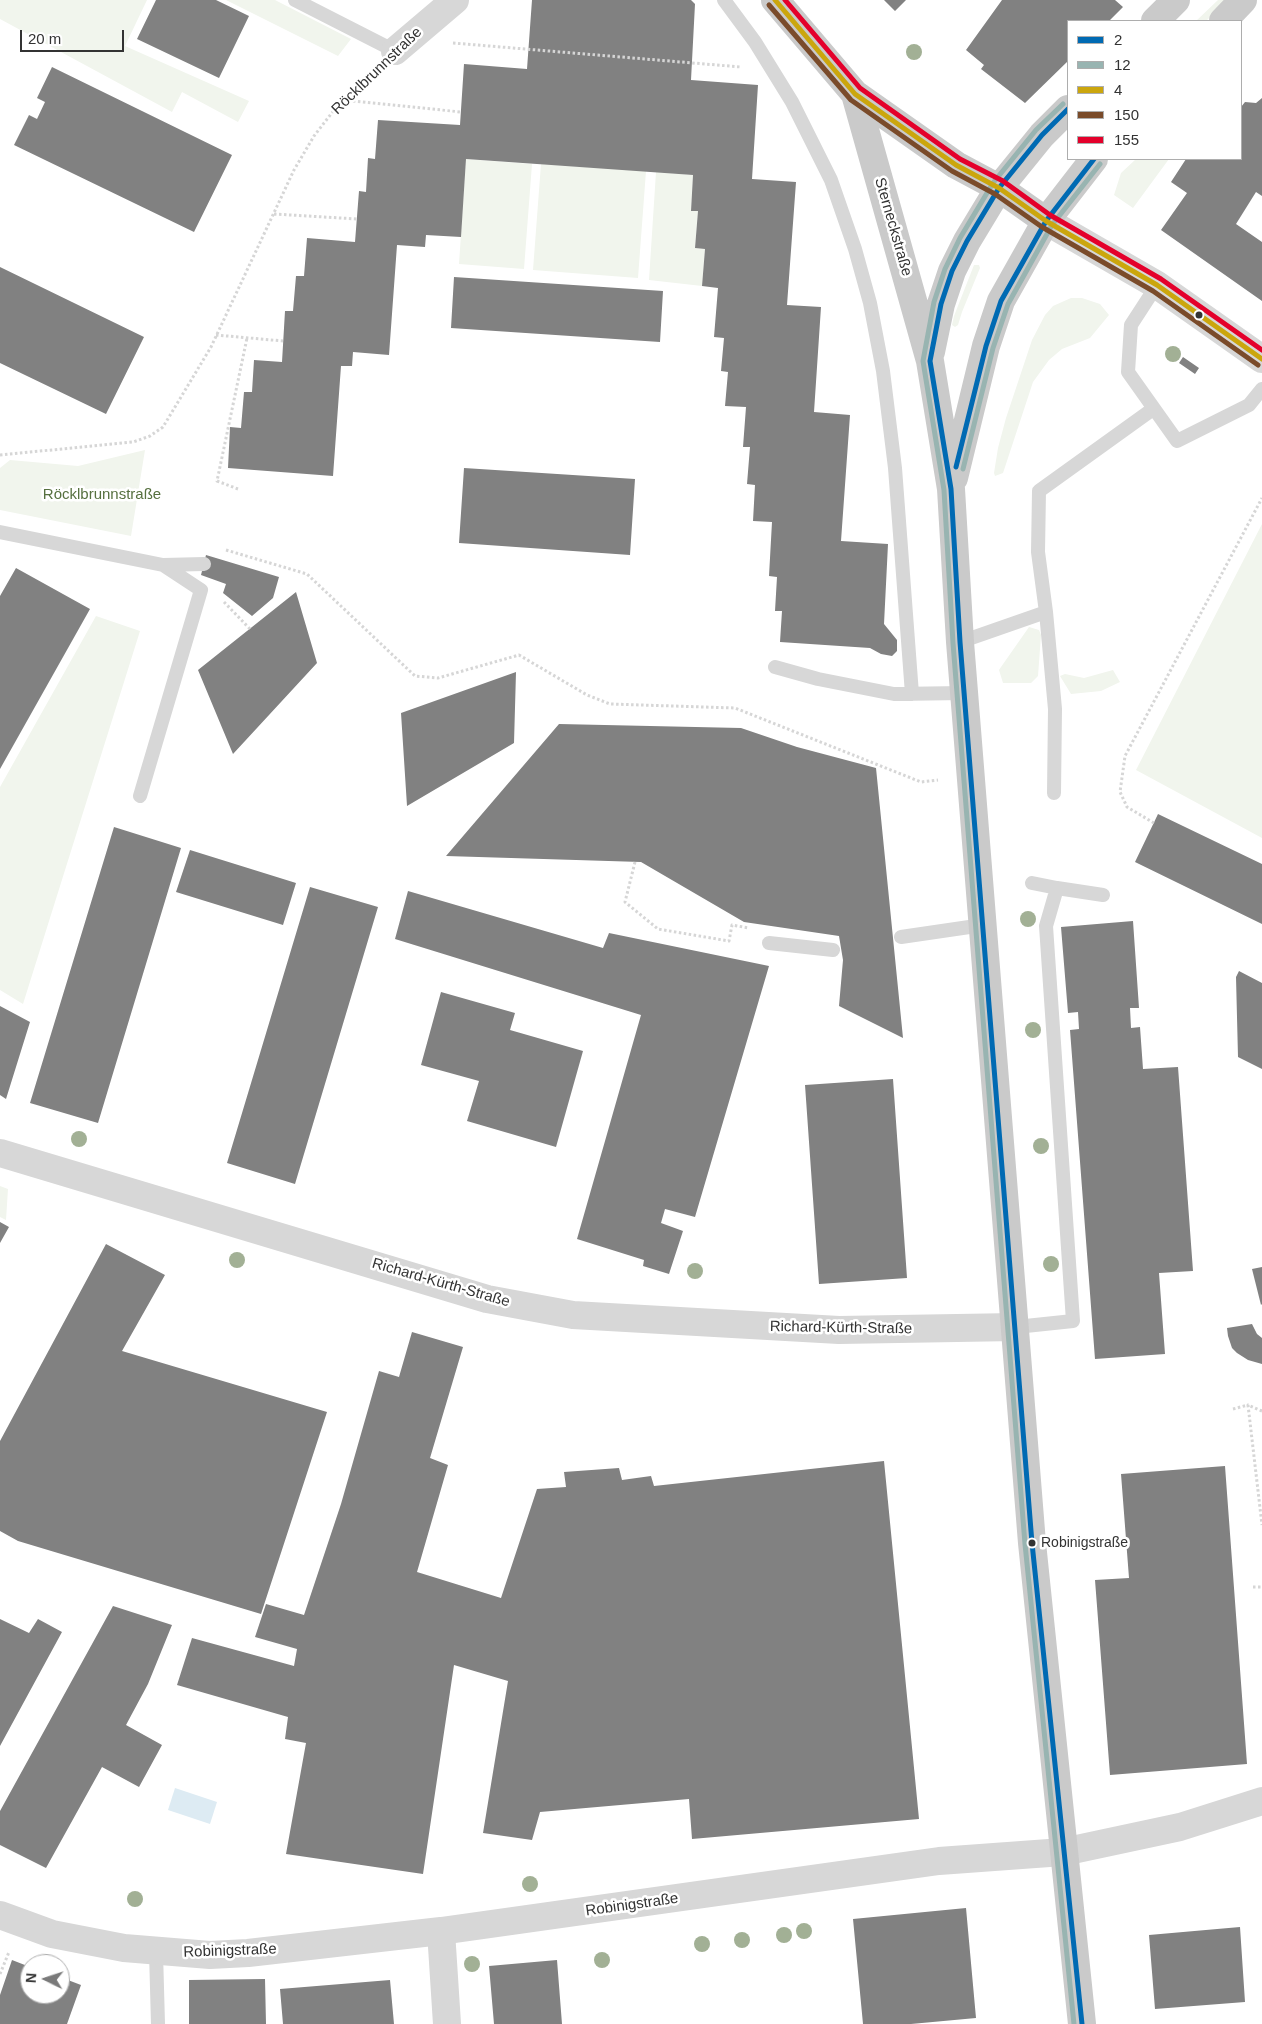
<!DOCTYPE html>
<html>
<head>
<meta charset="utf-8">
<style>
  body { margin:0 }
  #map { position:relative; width:1262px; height:2024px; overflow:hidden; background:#fff; font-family:Arial,sans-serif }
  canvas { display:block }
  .legend { position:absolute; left:1067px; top:20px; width:175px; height:140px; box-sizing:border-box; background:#fff; border:1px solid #adadad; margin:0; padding:6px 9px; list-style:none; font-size:15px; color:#333 }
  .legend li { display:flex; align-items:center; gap:10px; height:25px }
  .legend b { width:25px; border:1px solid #adadad }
  .north { position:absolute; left:20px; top:1954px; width:50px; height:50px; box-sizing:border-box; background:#fff; border:1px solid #adadad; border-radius:50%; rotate:274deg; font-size:14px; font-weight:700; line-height:20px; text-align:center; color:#333 }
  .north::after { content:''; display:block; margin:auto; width:18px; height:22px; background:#7a7a7a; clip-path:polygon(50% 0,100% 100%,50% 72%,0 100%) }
  .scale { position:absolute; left:20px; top:30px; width:104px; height:22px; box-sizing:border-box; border:2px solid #333; border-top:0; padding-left:6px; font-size:15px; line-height:18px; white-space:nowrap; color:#333; -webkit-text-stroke:4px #fff; paint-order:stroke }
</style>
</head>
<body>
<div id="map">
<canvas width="1262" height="2024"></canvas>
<ul class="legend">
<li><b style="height:6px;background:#006ab3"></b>2</li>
<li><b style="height:6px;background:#98b4b1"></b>12</li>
<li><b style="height:6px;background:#cba60d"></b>4</li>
<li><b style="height:6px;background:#7a4b2a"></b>150</li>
<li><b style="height:6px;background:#e4002b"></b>155</li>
</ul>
<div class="north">N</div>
<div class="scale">20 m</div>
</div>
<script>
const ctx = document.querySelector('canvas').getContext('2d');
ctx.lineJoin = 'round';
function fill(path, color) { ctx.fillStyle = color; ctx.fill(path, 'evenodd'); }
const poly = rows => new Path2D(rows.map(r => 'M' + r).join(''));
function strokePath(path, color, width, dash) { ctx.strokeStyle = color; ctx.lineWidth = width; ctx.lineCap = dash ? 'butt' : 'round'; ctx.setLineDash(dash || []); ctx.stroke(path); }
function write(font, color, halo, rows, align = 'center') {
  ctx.font = font + ' Arial,sans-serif'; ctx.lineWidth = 5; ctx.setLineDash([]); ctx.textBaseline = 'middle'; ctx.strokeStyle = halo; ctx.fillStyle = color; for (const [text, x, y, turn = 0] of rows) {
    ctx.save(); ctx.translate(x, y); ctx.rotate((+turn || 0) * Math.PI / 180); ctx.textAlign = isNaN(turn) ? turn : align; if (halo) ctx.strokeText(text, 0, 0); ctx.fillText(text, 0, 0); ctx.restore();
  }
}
const green = poly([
  [0,0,147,0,125,46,249,101,238,122,182,92,172,112,0,19],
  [226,0,275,0,351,39,338,56],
  [1218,0,1228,0,1206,21,1196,21],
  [466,159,532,164,524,269,459,264],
  [1136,159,1169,159,1133,208,1114,195,1121,173],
  [541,164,646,171,638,278,533,270],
  [656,172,693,175,691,211,698,211,695,248,705,249,702,286,649,280],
  [974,265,979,265,980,268,962,312,958,325,955,327,952,325,954,316],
  [1071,298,1082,298,1100,304,1109,315,1090,338,1062,349,1049,360,1033,382,1005,467,1003,473,995,476,994,473,998,448,1006,418,1032,340,1045,315,1053,306],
  [145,450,131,536,0,510,0,468,10,460,78,466],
  [1262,524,1262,838,1136,770],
  [96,616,140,631,23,1004,0,990,0,787],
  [1029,627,1039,630,1041,635,1038,676,1031,683,1003,683,999,670,1001,667],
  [1113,670,1120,682,1101,691,1071,694,1060,676,1065,674,1084,678],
  [0,1186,8,1189,6,1220,0,1217]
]);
const water = poly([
  [175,1788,217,1802,210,1824,168,1810]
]);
const building = poly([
  [156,0,216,0,249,16,219,78,137,39],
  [532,0,691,0,695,4,691,80,758,85,752,179,796,182,787,305,821,307,814,412,850,415,841,541,888,544,884,624,897,640,897,651,892,656,881,654,870,648,780,642,782,611,775,611,777,577,769,576,772,522,753,521,755,485,747,484,750,447,743,447,746,407,725,406,728,372,721,371,724,338,714,337,718,288,702,286,705,249,695,248,698,211,691,211,693,175,466,159,461,237,426,235,425,247,397,245,389,355,353,352,352,366,341,366,333,476,228,468,230,427,241,428,244,392,252,392,254,360,282,362,285,311,293,311,296,276,304,276,307,238,355,242,359,191,366,192,368,158,375,159,378,120,460,125,464,64,527,69],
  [884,0,906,0,895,11],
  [1002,0,1115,0,1123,7,1109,21,1068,21,1068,61,1025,103,981,69,984,65,966,50],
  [52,67,232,155,194,232,14,145,29,115,37,119,45,102,37,98],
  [1262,98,1262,196,1256,192,1236,224,1262,242,1262,301,1161,230,1187,193,1171,182,1186,159,1241,159,1241,107,1245,102,1256,103],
  [0,267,144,337,106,414,0,363],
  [454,277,663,291,660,342,451,328],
  [1183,357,1199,368,1195,374,1179,363],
  [464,468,635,479,630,555,459,543],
  [206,555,279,577,273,598,252,616,223,593,226,584,201,575],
  [16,568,90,609,0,769,0,596],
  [296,592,317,663,233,754,198,670],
  [516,672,514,743,407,806,401,713],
  [559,724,741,728,797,747,876,768,903,1038,839,1006,843,960,839,936,744,922,641,862,446,856],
  [1158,814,1262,864,1262,924,1135,862],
  [114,827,181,848,98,1123,30,1103],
  [190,850,296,883,283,925,176,892],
  [310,887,378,907,295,1184,227,1163],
  [408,891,603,948,609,933,769,966,695,1217,665,1209,661,1223,683,1231,669,1274,643,1266,644,1260,577,1239,641,1015,395,939],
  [1133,921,1139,1008,1130,1008,1131,1028,1140,1027,1143,1069,1178,1067,1193,1271,1159,1273,1165,1354,1095,1359,1070,1030,1079,1029,1078,1012,1068,1013,1061,927],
  [1239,971,1262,983,1262,1069,1238,1057,1236,977],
  [441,992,515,1013,510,1030,583,1051,556,1147,467,1121,479,1081,421,1065],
  [0,1006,30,1022,6,1099,0,1095],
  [893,1079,907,1278,819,1284,805,1085],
  [0,1222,9,1227,0,1243],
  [106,1244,165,1275,122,1351,327,1412,261,1614,18,1541,0,1531,0,1441],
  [1262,1267,1262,1304,1261,1305,1252,1269],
  [1252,1324,1257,1334,1262,1338,1262,1364,1248,1360,1237,1353,1232,1348,1228,1336,1227,1328],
  [412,1332,463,1347,430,1458,448,1465,417,1572,501,1598,537,1489,566,1487,564,1472,619,1468,622,1480,651,1476,654,1486,884,1461,919,1819,692,1839,689,1799,540,1812,532,1840,483,1833,508,1681,454,1665,423,1874,286,1854,306,1743,285,1739,288,1717,177,1685,192,1638,294,1666,297,1649,255,1637,266,1604,304,1615,341,1504,379,1371,399,1377],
  [1225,1466,1247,1764,1110,1775,1095,1580,1129,1578,1121,1474],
  [113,1606,172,1625,148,1684,126,1725,162,1745,139,1787,102,1767,46,1868,0,1845,0,1811],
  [0,1619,29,1633,38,1619,62,1632,0,1746],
  [966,1908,976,2018,911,2024,863,2024,853,1919],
  [1240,1927,1245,2002,1155,2009,1149,1935],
  [12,1960,30,1967,30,1994,60,1994,60,1977,81,1985,67,2024,0,2024,0,1995],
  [557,1960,562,2024,494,2024,489,1966],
  [265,1979,266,2024,189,2024,189,1980],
  [390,1980,394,2024,283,2024,280,1989]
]);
const path = poly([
  [453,43,741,67],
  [343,100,461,112],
  [274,214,357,219],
  [216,335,283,341],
  [0,455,133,442,150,436,163,427,211,347,294,170,314,136,338,105,372,73],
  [238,489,217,481,247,338],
  [226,550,307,574,415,676,438,678,519,655,587,695,610,704,735,708,921,782,938,780],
  [224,602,250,629],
  [1154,823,1127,807,1120,792,1125,756,1262,498],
  [635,862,625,902,658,929,729,941,732,925,749,928],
  [1233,1409,1248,1405],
  [1262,1411,1248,1405,1262,1525],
  [1253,1587,1262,1587],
  [0,1974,9,1952]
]);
const service = poly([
  [295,0,395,51],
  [724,0,755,42,792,102,831,180,855,249,870,303,883,371,895,468,912,694],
  [1157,285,1131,325,1128,372,1177,441,1249,405,1262,389],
  [0,532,163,565,201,590,140,796],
  [163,565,204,564],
  [1046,612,1055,709,1054,793],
  [960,642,1046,612,1038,552,1039,491,1153,409],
  [775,667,818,679,894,694,964,693],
  [1057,888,1103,895],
  [901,937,983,925],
  [769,943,833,950],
  [1016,1327,1073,1321,1046,926,1057,888,1032,883],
  [156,1952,158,2024]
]);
const minor = poly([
  [395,51,455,0],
  [0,1153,487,1299,573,1315,839,1330,1016,1327],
  [0,1915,52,1934,124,1948,210,1955,248,1953,441,1931,939,1861,1063,1852,1180,1827,1262,1801],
  [441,1931,447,2024]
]);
const tertiary = poly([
  [1046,221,1157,285,1262,359]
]);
const primary = poly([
  [775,0,855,94,956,165,999,188,1046,221],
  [1155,21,1176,0],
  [1223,21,1243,0],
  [855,94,930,361,951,489,960,642,1032,1543,1082,2024],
  [931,352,941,304,952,271,967,241,999,188,1042,135,1068,109],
  [954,478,986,346,1001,301,1046,221,1094,159]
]);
const bus1 = poly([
  [1068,109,1042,135,999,188,967,241,952,271,941,304,930,361,951,489,960,642,1032,1543,1082,2024],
  [956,467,986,346,1001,301,1046,221,1094,159]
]);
const bus2 = poly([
  [1063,104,1036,130,993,183,960,238,945,269,934,302,923,361,944,490,953,643,1025,1544,1074,2024],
  [963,469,993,348,1008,304,1052,225,1100,164]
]);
const bus3 = poly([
  [775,0,855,94,956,165,999,188,1046,221,1157,285,1262,359]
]);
const bus4 = poly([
  [769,5,851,100,952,171,995,194,1042,227,1153,291,1258,365]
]);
const bus5 = poly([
  [785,0,860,88,960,159,1003,181,1050,215,1161,279,1262,350]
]);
const trees = [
  [914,52],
  [1173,354],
  [1028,919],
  [1033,1030],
  [79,1139],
  [1041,1146],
  [237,1260],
  [1051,1264],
  [695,1271],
  [530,1884],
  [135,1899],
  [804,1931],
  [784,1935],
  [742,1940],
  [702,1944],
  [602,1960],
  [472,1964]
];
const markers = [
  [1199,315,4.5,"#333"],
  [1032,1543,4.5,"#333"]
];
const busNames = [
  ["Robinigstraße",1041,1543]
];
const streetNames = [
  ["Röcklbrunnstraße",377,71,-44],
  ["Sterneckstraße",893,227,74],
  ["Richard-Kürth-Straße",441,1283,16],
  ["Richard-Kürth-Straße",841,1328,1],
  ["Robinigstraße",632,1905,-8],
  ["Robinigstraße",230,1951,-2]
];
const parkNames = [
  ["Röcklbrunnstraße",102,495]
];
fill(green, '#f1f5ed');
fill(water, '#ddebf3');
fill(building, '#818181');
strokePath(path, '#d6d6d6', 3, [2.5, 2.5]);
strokePath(service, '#d7d7d7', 14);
strokePath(minor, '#d7d7d7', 28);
strokePath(tertiary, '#d7d7d7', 28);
strokePath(primary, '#cacaca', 28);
strokePath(bus1, '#006ab3', 5);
strokePath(bus2, '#98b4b1', 5);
strokePath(bus3, '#cba60d', 5);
strokePath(bus4, '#7a4b2a', 5);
strokePath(bus5, '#e4002b', 5);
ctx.fillStyle = '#a2b095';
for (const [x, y] of trees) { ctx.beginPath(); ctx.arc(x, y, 8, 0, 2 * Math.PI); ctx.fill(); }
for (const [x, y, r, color] of markers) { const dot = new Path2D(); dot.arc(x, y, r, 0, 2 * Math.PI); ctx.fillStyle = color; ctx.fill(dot); strokePath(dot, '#fff', 2); }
write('14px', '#333', '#fff', busNames, 'left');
write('15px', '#333', '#fff', streetNames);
write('15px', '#56703f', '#fff', parkNames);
</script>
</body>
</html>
